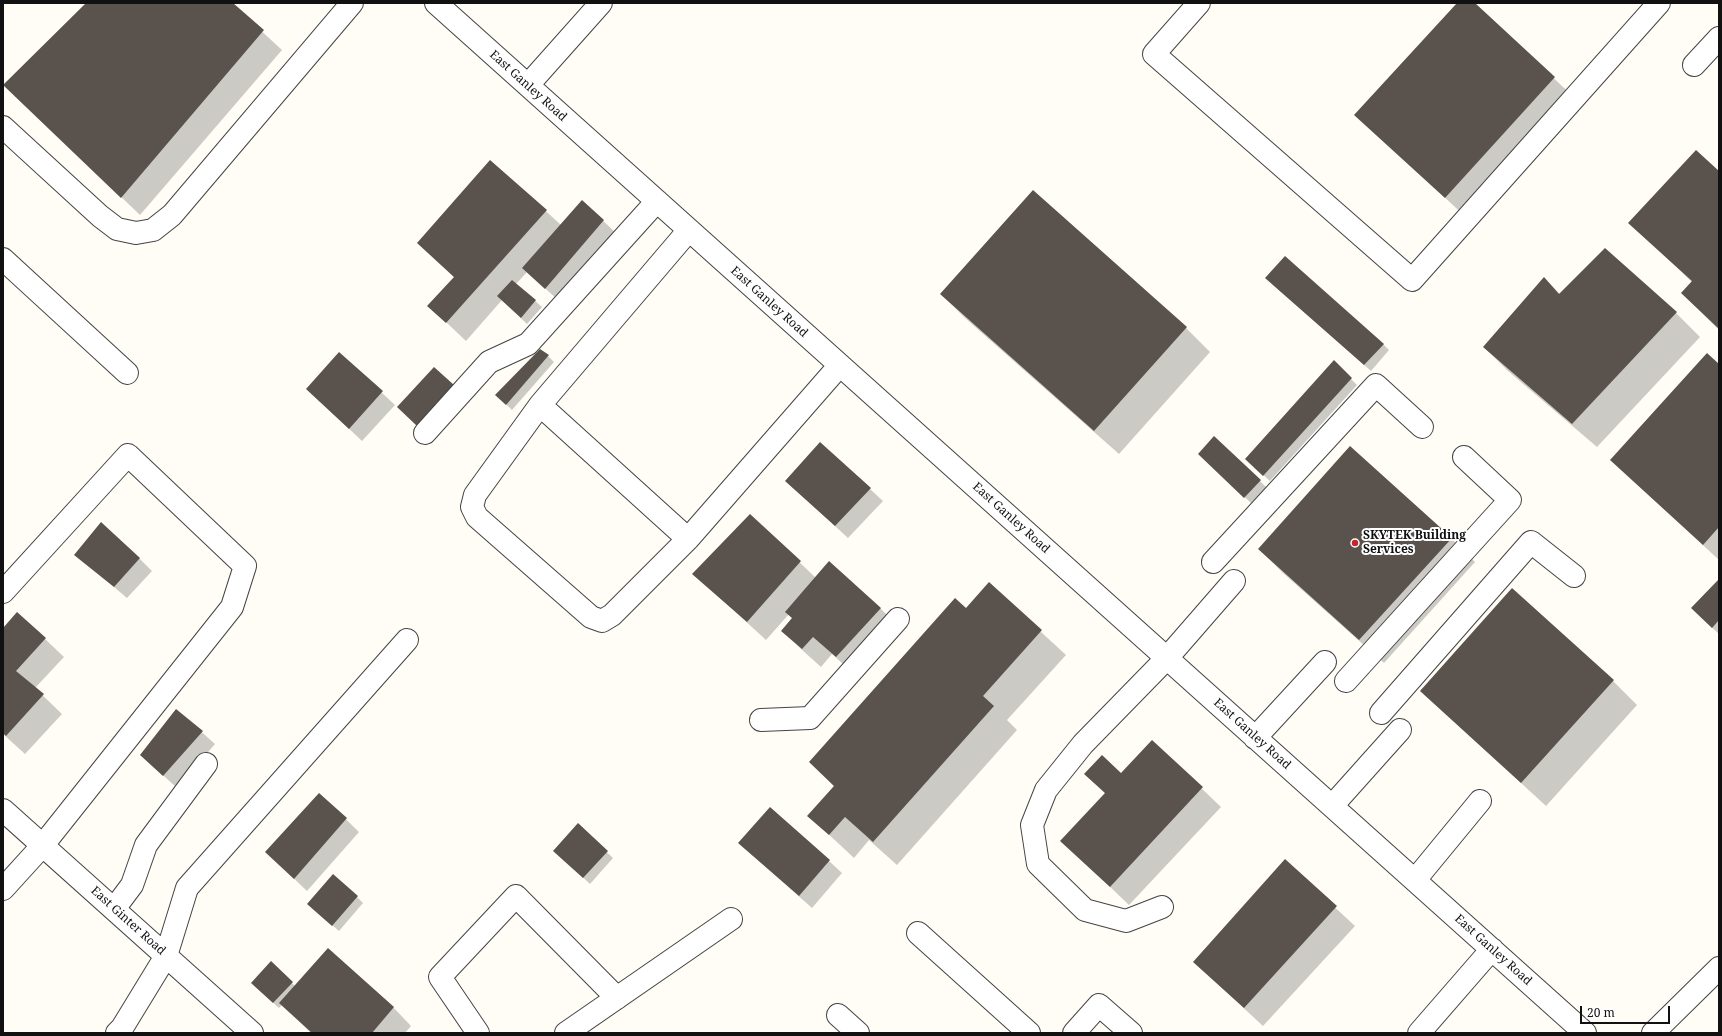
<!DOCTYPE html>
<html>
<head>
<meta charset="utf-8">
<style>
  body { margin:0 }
  #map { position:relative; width:1722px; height:1036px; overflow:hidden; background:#fffdf5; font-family:"Noto Serif",serif }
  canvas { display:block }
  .frame { position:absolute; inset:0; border:4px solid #111; pointer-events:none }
  .scale { position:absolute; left:1580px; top:1006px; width:90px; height:18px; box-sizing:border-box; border:2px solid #111; border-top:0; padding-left:5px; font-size:12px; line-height:14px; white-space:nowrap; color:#111; -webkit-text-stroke:3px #fff; paint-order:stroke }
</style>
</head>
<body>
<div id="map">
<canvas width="1722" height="1036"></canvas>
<div class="frame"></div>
<div class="scale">20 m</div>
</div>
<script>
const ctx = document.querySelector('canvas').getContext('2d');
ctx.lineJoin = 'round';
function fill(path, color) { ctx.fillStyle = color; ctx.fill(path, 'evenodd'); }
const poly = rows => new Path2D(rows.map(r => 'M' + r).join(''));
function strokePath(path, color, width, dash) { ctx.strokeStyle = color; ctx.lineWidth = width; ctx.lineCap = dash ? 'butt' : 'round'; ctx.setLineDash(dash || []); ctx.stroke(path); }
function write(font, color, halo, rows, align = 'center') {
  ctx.font = font + ' "Noto Serif",serif'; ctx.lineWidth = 4; ctx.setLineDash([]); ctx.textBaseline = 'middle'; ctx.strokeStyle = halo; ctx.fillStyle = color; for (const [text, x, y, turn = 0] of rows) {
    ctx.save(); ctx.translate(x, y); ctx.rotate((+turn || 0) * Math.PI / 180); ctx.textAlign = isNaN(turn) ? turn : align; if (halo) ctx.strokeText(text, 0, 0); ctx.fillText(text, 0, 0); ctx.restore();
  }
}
const shadow = poly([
  [88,3,231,3,282,50,140,215,23,103],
  [1458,3,1474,3,1579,102,1470,221,1356,115],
  [491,161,561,225,582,201,616,233,558,300,527,272,516,284,542,307,527,324,502,300,466,341,429,306,455,278,418,243],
  [1719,172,1719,330,1682,293,1692,282,1630,223],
  [1544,278,1560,294,1676,313,1700,337,1597,447,1508,371,1484,347],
  [1272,284,1383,344,1389,350,1371,371],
  [941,294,1186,328,1210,352,1119,454,965,318],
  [339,353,395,405,362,441,307,389],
  [548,356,554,362,512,410,497,395],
  [1334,362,1357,385,1270,481,1252,465],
  [1719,365,1719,560,1611,460],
  [820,443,883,501,848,538,799,493],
  [1205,460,1260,481,1266,487,1251,503],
  [750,515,816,578,880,608,899,627,855,675,832,654,821,667,801,649,782,630,793,619,789,614,766,640,694,574],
  [1451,538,1475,562,1384,663,1283,573,1259,549],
  [76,555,139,558,152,571,127,598],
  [1719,580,1719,634,1705,621],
  [989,584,1066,655,1007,720,1017,730,897,865,869,840,854,858,809,816,835,787,810,762,967,609],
  [3,630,45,639,64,657,35,688,62,714,25,754,3,734],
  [1613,681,1637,705,1546,806,1421,691],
  [177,710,215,744,177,788,141,755],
  [1152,741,1221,807,1129,905,1062,841,1106,794,1086,774,1121,775],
  [320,794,359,832,307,891,266,852],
  [578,825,613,858,590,884,561,857],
  [739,843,829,861,842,873,812,908],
  [1285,861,1355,926,1263,1026,1194,962],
  [357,897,363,903,339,931,314,910],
  [271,963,295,986,393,1007,411,1026,405,1033,311,1033,282,1005,279,1008,258,989]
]);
const building = poly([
  [86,3,233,3,264,30,121,198,3,85],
  [1457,3,1475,3,1555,77,1445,198,1354,115],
  [1696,150,1719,171,1719,329,1681,293,1692,281,1628,223],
  [490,160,547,210,446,323,427,306,454,277,417,243],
  [1033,190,1187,327,1094,431,940,294],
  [582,200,604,220,545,289,522,268],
  [1605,248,1677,312,1572,424,1483,347,1544,277,1559,294],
  [1285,256,1384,344,1364,365,1265,278],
  [512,280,536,300,521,318,497,296],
  [540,349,549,355,506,405,495,395],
  [339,352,383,391,349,429,306,389],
  [1707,353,1719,364,1719,527,1703,545,1610,460],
  [1334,360,1352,378,1263,476,1245,459],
  [434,367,454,385,417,426,397,407],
  [1214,436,1261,480,1244,498,1198,454],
  [820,442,871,488,835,526,785,481],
  [1350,446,1452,538,1359,640,1258,549],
  [750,514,801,561,747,622,692,574],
  [101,522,140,558,114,587,74,555],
  [829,561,881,608,836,657,813,637,802,649,781,631,792,618,785,612],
  [1719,579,1719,620,1712,628,1691,608],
  [989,582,1042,630,983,696,994,706,873,842,845,817,829,835,807,816,834,786,809,762,955,598,966,608],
  [1512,588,1614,680,1521,783,1420,691],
  [17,612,46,638,16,671,44,694,6,736,3,733,3,628],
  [176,709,203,731,163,776,140,755],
  [1152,740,1203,787,1110,887,1060,841,1105,793,1084,774,1102,755,1121,773],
  [319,793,347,818,294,879,265,852],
  [770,807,830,860,799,896,738,843],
  [578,823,608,851,583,878,553,851],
  [1285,859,1337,906,1244,1008,1193,962],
  [333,874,358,896,332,926,307,904],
  [328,948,394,1007,372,1033,312,1033,279,1003],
  [271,961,293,982,273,1003,251,983]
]);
const minor = poly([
  [436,3,1585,1033],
  [1199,3,1154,54,1412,280,1659,3],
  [1694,65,1719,38],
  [528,85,601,3],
  [3,127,100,216,117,229,136,233,153,230,172,215,352,3],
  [689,230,540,405,688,539,840,365],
  [3,259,127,373],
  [540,405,475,495,472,507,477,517,591,617,602,621,612,615,688,539],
  [425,433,489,362,528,344,657,201],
  [1213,562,1376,385,1422,427],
  [3,592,128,455,245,566,232,607,43,845,3,889],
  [1346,681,1510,500,1464,457],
  [1381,713,1531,542,1574,576],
  [761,720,810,718,898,619],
  [1255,738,1325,662],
  [1332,806,1400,730],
  [3,810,252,1033],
  [1415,880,1480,801],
  [1162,907,1126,921,1085,910,1038,864,1032,825,1046,790,1083,744,1167,658,1234,581],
  [114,909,132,885,146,845,206,764],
  [918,933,1029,1033],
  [838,1015,858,1033],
  [117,1033,122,1028,166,956,187,888,407,640],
  [478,1033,440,977,516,896,617,998],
  [566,1033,731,919],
  [1074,1033,1099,1005,1131,1033],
  [1419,1033,1492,949],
  [1653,1033,1719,968]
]);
const markers = [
  [1355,543,4,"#c4262e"]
];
const streetNames = [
  ["East Ganley Road",528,86,42],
  ["East Ganley Road",769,302,42],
  ["East Ganley Road",1011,518,42],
  ["East Ganley Road",1252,734,42],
  ["East Ginter Road",128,921,42],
  ["East Ganley Road",1493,950,42]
];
const poiNames = [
  ["SKYTEK Building",1363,536],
  ["Services",1363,550]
];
fill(shadow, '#0003');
fill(building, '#5a524d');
strokePath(minor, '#444', 24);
strokePath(minor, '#fff', 22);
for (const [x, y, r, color] of markers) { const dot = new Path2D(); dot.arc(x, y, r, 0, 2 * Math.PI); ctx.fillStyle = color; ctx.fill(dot); strokePath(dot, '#fff', 1.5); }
write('12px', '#111', '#fff', streetNames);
write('bold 12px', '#111', '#fff', poiNames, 'left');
</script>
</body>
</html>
